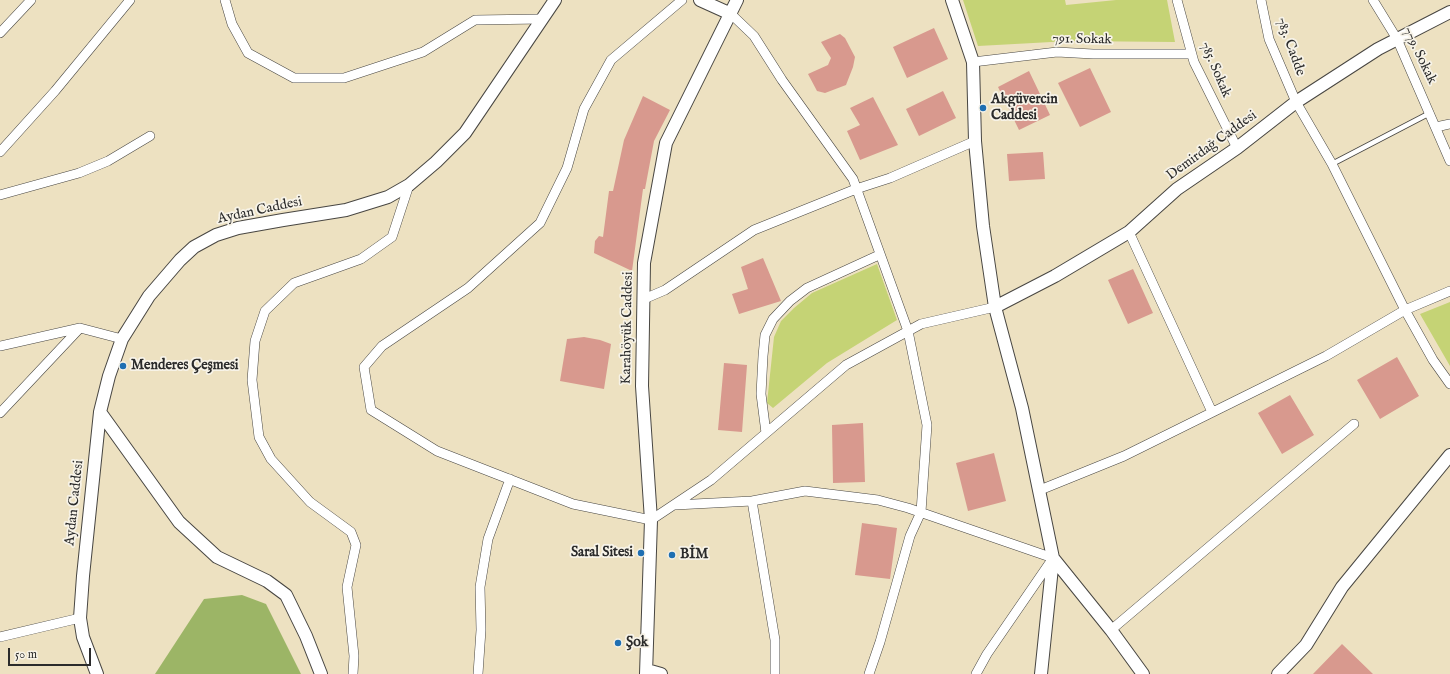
<!DOCTYPE html>
<html>
<head>
<meta charset="utf-8">
<style>
  body { margin:0 }
  #map { position:relative; width:1450px; height:674px; overflow:hidden; background:#ede1c1; font-family:"IM FELL English",serif }
  canvas { display:block }
  .scale { position:absolute; left:8px; top:648px; width:83px; height:18px; box-sizing:border-box; border:2px solid #2b2b2b; border-top:0; padding-left:5px; font-size:12px; line-height:14px; white-space:nowrap; color:#2b2b2b; -webkit-text-stroke:3px #f7f3e8; paint-order:stroke }
</style>
</head>
<body>
<div id="map">
<canvas width="1450" height="674"></canvas>
<div class="scale">50 m</div>
</div>
<script>
const ctx = document.querySelector('canvas').getContext('2d');
ctx.lineJoin = 'round';
function fill(path, color) { ctx.fillStyle = color; ctx.fill(path, 'evenodd'); }
const poly = rows => new Path2D(rows.map(r => 'M' + r).join(''));
function strokePath(path, color, width, dash) { ctx.strokeStyle = color; ctx.lineWidth = width; ctx.lineCap = dash ? 'butt' : 'round'; ctx.setLineDash(dash || []); ctx.stroke(path); }
function write(font, color, halo, rows, align = 'center') {
  ctx.font = font + ' "IM FELL English",serif'; ctx.lineWidth = 3.5; ctx.setLineDash([]); ctx.textBaseline = 'middle'; ctx.strokeStyle = halo; ctx.fillStyle = color; for (const [text, x, y, turn = 0] of rows) {
    ctx.save(); ctx.translate(x, y); ctx.rotate((+turn || 0) * Math.PI / 180); ctx.textAlign = isNaN(turn) ? turn : align; if (halo) ctx.strokeText(text, 0, 0); ctx.fillText(text, 0, 0); ctx.restore();
  }
}
const green = poly([
  [963,0,1065,0,1066,5,1116,0,1167,0,1175,42,1070,41,978,46],
  [877,264,897,320,827,363,773,408,767,403,774,337,781,321,794,308,812,293],
  [1450,302,1450,366,1420,314]
]);
const forest = poly([
  [242,595,266,604,301,674,155,674,204,599]
]);
const building = poly([
  [934,28,948,59,907,78,893,47],
  [840,34,845,38,855,57,853,67,846,85,825,93,817,91,808,74,828,65,831,58,821,42],
  [1090,68,1111,112,1080,127,1058,83],
  [1029,71,1050,115,1019,130,998,87],
  [943,91,956,118,919,136,906,109],
  [643,96,670,110,654,141,645,189,643,189,632,271,594,253,595,241,599,236,603,237,609,191,613,191,624,140],
  [873,97,898,145,860,160,847,131,860,125,850,108],
  [1043,152,1045,179,1009,181,1007,154],
  [763,258,781,301,739,314,732,294,748,289,741,267],
  [1133,269,1153,313,1128,324,1108,280],
  [584,337,600,340,611,344,604,389,560,381,567,339],
  [1397,357,1419,396,1380,419,1357,380],
  [724,363,747,365,742,432,718,430],
  [1290,395,1314,435,1282,454,1258,413],
  [863,423,865,482,833,483,832,425],
  [994,453,1006,501,968,511,956,463],
  [862,523,897,528,890,579,855,575],
  [1342,644,1373,674,1313,674]
]);
const service = poly([
  [1332,164,1430,113]
]);
const minor = poly([
  [225,0,232,24,248,53,294,78,344,78,423,52,475,20,542,19],
  [682,0,611,60,584,109,567,168,540,223,468,288,382,346,364,367,371,410,437,451,573,504,651,520,711,480,846,365,921,324,995,307],
  [1177,0,1194,62,1237,148],
  [1261,0,1269,39,1296,102,1332,164,1405,310,1433,360,1450,384],
  [1373,0,1397,39,1450,161],
  [731,14,754,36,782,80,853,179,908,331,927,425,921,512,910,536,880,642,869,674],
  [0,33,31,0],
  [973,62,1057,52,1093,54,1191,54],
  [1436,127,1450,124],
  [0,152,55,91,130,0],
  [0,195,79,173,108,161,150,136],
  [1129,232,1212,412],
  [644,299,665,290,754,230,856,189,890,178,975,141],
  [0,346,80,328],
  [0,413,80,328,122,339],
  [766,433,761,394,763,356,765,335,773,319,790,301,807,288,879,255],
  [1040,490,1124,456,1326,356,1405,310,1450,291],
  [752,501,775,640,775,674],
  [675,505,752,501,805,491,878,500,908,508,1053,558,987,654,976,674],
  [1111,630,1354,424],
  [0,637,80,618],
  [353,674,354,656,347,587,356,545,351,532,310,502,271,459,259,437,252,380,255,341,265,311,294,283,361,259,392,237,409,185],
  [478,674,481,630,480,587,488,539,510,479]
]);
const tertiary = poly([
  [700,0,731,14],
  [952,0,973,62,975,141,983,226,995,307,1022,408,1053,558,1041,674],
  [995,307,1055,276,1129,232,1177,189,1237,148,1296,102,1378,49,1450,12],
  [100,412,179,522,217,557,267,581,286,595,306,636,321,674],
  [1053,558,1111,630,1143,674],
  [647,670,661,674],
  [97,674,83,637,80,618,83,576,100,412,109,376,122,339,149,296,180,260,194,247,216,235,238,228,283,220,346,210,388,197,409,185,436,162,465,133,555,0],
  [646,674,651,520,642,386,644,263,666,143,737,0],
  [1278,674,1306,645,1342,587,1450,455]
]);
const markers = [
  [983,108,4,"#1f6fb2"],
  [123,366,4,"#1f6fb2"],
  [641,553,4,"#1f6fb2"],
  [672,555,4,"#1f6fb2"],
  [618,643,4,"#1f6fb2"]
];
const streetNames = [
  ["791. Sokak",1082,40,1],
  ["783. Cadde",1290,47,70],
  ["779. Sokak",1419,56,64],
  ["785. Sokak",1215,70,67],
  ["Demirdağ Caddesi",1212,146,-36],
  ["Aydan Caddesi",260,211,-12],
  ["Karahöyük Caddesi",628,328,-89],
  ["Aydan Caddesi",75,503,-84]
];
const poiNames = [
  ["Akgüvercin",991,100],
  ["Caddesi",991,116],
  ["Menderes Çeşmesi",131,366],
  ["Saral Sitesi",633,553,"right"],
  ["BİM",680,555],
  ["Şok",626,643]
];
fill(green, '#c5d375');
fill(forest, '#9cb566');
fill(building, '#d8998e');
strokePath(service, '#484642', 6);
strokePath(minor, '#484642', 10);
strokePath(tertiary, '#484642', 14);
strokePath(service, '#fff', 4.5);
strokePath(minor, '#fff', 9);
strokePath(tertiary, '#fff', 12);
for (const [x, y, r, color] of markers) { const dot = new Path2D(); dot.arc(x, y, r, 0, 2 * Math.PI); ctx.fillStyle = color; ctx.fill(dot); strokePath(dot, '#f7f3e8', 1.5); }
write('14px', '#2b2b2b', '#f7f3e8', streetNames);
write('bold 14px', '#2b2b2b', '#f7f3e8', poiNames, 'left');
</script>
</body>
</html>
